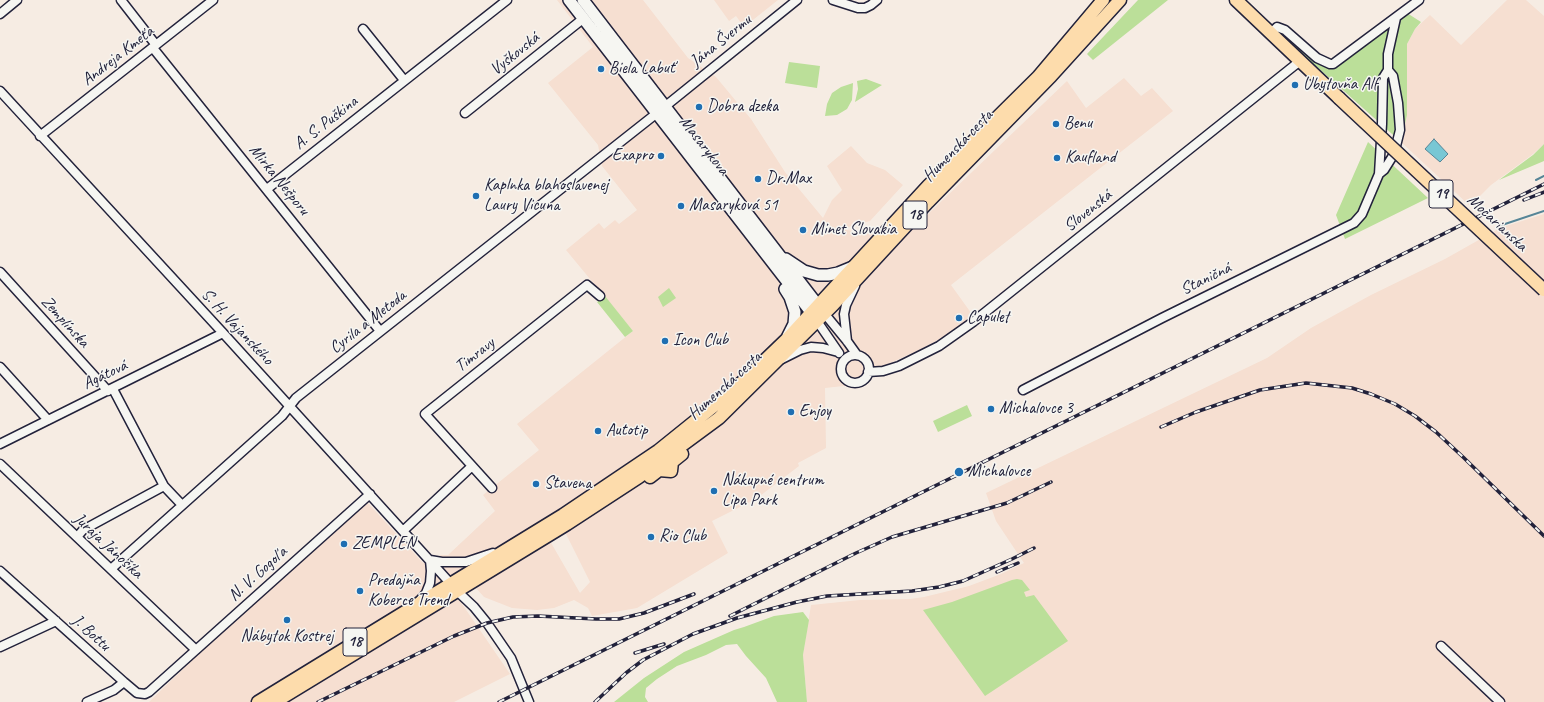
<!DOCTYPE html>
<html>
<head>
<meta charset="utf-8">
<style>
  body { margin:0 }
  canvas { display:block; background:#f6ece3 }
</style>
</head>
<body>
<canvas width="1544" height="702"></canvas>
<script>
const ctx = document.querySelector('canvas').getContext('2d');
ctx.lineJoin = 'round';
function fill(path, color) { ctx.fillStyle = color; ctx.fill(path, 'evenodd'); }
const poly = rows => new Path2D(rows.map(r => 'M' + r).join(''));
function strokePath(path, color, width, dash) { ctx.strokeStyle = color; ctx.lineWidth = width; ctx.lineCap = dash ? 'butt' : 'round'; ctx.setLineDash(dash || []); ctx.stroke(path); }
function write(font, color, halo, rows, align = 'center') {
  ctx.font = font + ' Caveat,sans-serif'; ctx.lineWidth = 3; ctx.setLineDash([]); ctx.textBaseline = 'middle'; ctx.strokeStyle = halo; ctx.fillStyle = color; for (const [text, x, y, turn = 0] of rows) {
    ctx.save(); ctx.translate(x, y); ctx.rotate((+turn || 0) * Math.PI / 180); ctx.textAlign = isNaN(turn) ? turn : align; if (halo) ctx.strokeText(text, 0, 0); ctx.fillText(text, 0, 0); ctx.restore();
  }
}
const built = poly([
  [557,0,643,0,688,58,716,77,751,119,785,172,823,218,832,200,842,190,827,166,851,146,867,163,885,170,903,185,870,221,841,229,902,239,1067,81,1086,108,1124,78,1141,96,1152,88,1173,111,951,285,974,317,947,335,921,349,888,364,862,384,825,388,826,448,798,463,799,466,756,499,712,521,728,553,637,608,592,616,588,608,574,600,554,608,537,610,512,608,484,597,476,588,486,580,456,599,460,601,510,674,454,702,149,702,213,640,367,502,423,563,441,555,448,555,495,511,483,495,539,450,517,424,633,331,566,250,599,223,604,229,615,220,619,224,637,210,602,166,598,145,548,83,593,47],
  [565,532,590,582,580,593,550,541],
  [714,0,778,0,744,27,736,16,729,21],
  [1507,0,1526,0,1544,16,1544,144,1533,154,1491,185,1470,206,1401,142,1407,115,1407,44,1415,29,1430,15,1461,45],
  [1544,214,1544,702,807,702,803,655,811,605,860,600,910,599,924,597,969,586,1001,574,1024,563,996,521,986,493,1267,358,1311,328,1371,295,1445,259,1500,228]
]);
const green = poly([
  [1138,0,1168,0,1093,60,1087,54],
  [1407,13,1421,22,1415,29,1407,44,1407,115,1401,142,1279,33,1280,31,1316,61,1330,68,1338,66],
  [789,62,820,66,817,88,785,83],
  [866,79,882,85,855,102,858,89,857,81],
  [853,83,852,100,847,109,837,115,825,116,827,104,832,93,841,87],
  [1368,142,1428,198,1345,239,1336,215],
  [1544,144,1544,161,1499,180,1533,155],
  [669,288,676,298,663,307,658,297],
  [605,296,633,331,625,337,597,302],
  [967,405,972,416,938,432,933,421],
  [1017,579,1022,580,1030,590,1024,592,1026,597,1034,595,1068,641,985,696,923,610,952,602,1012,580],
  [803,612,809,620,803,655,807,702,777,702,766,678,746,656,737,644,726,645,706,655,677,666,657,679,646,688,645,697,648,702,614,702,644,678,684,652,734,630,744,627,774,616]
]);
const water = poly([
  [1434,139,1448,154,1440,162,1425,149,1434,139]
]);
const stream = poly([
  [1536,180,1544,176],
  [1499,226,1544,211]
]);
const minor = poly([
  [121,0,156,45],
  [833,0,858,8,865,8,871,5,877,0],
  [0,14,17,0],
  [363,29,404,80],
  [1271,33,1277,27,1285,30,1317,58,1330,64,1333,64,1419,0],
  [153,48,380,331],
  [0,91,223,333,451,584],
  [465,113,584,18],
  [40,136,213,0],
  [1379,174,1384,170,1394,154,1400,130,1398,103,1393,76,1388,70],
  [267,189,507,0],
  [0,272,108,391],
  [824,313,847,341,857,355],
  [817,321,839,353],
  [847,341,844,314,846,305,855,286],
  '841 369a14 14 0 1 1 28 0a14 14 0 1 1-28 0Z',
  [782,359,800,350,811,347,823,348,838,352],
  [0,367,48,420],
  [868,372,883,371,899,366,939,346,973,322,1300,61],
  [113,389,164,486,182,505],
  [1023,390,1162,318,1354,223,1362,214,1379,174,1382,124,1383,78,1388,70,1388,54,1396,18],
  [0,444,223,333],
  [0,464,196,650],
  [492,488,425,414,587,285,600,296],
  [404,530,471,467],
  [77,537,83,530,164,486],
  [430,560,442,562,466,562,493,553],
  [111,569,282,416,296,398,652,117,797,0],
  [0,571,124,682,137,693,145,694,149,692,370,494],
  [457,591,474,607,487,623,511,658,529,702],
  [420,600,426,593,430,583,431,571,430,560],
  [1441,646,1500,702],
  [0,647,56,621],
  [87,702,114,690,124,682]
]);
const secondary = poly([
  [569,0,817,320],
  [583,0,823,312],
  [786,259,804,271,818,275,828,275,838,273,855,266],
  [785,289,790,297,795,312,794,324,788,336]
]);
const primary = poly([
  [1236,0,1339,98],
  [650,477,659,470,671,471,672,462,682,454],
  [258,702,563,515,658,451,735,389,788,338,928,186,1038,77,1103,0],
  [275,702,567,524,639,477,719,418,833,305,928,202,1051,76,1120,0]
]);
const rail = poly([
  [1524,200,1544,192],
  [1161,427,1196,412,1260,390,1306,383,1352,388,1371,394,1395,404,1415,416,1436,432,1463,457,1544,536],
  [997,572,1018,563],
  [730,616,856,553,892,537,1007,503,1051,482],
  [635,653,664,644],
  [318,702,454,636,487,623,513,617,538,616,596,619,619,619,644,613,694,594],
  [499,702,1544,184],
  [595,702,626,673,643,660,693,634,737,618,797,602,827,596,912,591,939,587,963,581,1012,559,1034,548]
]);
const primaryBridge = poly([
  [1339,98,1544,290]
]);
const markers = [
  [601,69,4,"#1f6fb2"],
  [1295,85,4,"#1f6fb2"],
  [699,107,4,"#1f6fb2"],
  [1056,124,4,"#1f6fb2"],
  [661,156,4,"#1f6fb2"],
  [1057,158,4,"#1f6fb2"],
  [758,179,4,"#1f6fb2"],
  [476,196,4,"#1f6fb2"],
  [681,206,4,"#1f6fb2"],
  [803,230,4,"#1f6fb2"],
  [959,318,4,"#1f6fb2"],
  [665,341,4,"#1f6fb2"],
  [991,409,4,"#1f6fb2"],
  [791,412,4,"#1f6fb2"],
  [598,431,4,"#1f6fb2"],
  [959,472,5,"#1f6fb2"],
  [536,484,4,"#1f6fb2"],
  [714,491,4,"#1f6fb2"],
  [651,537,4,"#1f6fb2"],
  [344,544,4,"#1f6fb2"],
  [360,591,4,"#1f6fb2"],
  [287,620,4,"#1f6fb2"]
];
const shields = [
  [1441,194,24],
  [915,215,24],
  [355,642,24]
];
const shieldNames = [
  ["19",1441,194],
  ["18",915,215],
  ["18",355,642]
];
const streetNames = [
  ["Jána Švermu",721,41,-39],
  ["Vyškovská",515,54,-39],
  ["Andreja Kmeťa",118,56,-38],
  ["A. S. Puškina",326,123,-38],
  ["Masarykova",704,146,52],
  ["Humenská cesta",958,146,-46],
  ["Mirka Nešporu",279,180,51],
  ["Slovenská",1088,211,-39],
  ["Močarianska",1497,223,43],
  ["Staničná",1206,279,-26],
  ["Zemplínska",65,322,48],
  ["Cyrila a Metoda",368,322,-38],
  ["S. H. Vajanského",237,327,47],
  ["Timravy",475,355,-38],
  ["Agátová",105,375,-26],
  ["Humenská cesta",725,386,-42],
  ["Juraja Jánošíka",108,546,43],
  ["N. V. Gogoľa",258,574,-42],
  ["J. Bottu",91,633,42]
];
const poiNames = [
  ["Biela Labuť",609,69],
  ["Ubytovňa Alf",1303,85],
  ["Dobra dzeka",707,107],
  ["Benu",1064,124],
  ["Exapro",653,156,"right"],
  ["Kaufland",1065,158],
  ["Dr.Max",766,179],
  ["Kaplnka blahoslavenej",484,186],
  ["Laury Vicuna",484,206],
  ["Masaryková 51",689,206],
  ["Minet Slovakia",811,230],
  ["Capulet",967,318],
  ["Icon Club",673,341],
  ["Michalovce 3",999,409],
  ["Enjoy",799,412],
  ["Autotip",606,431],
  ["Michalovce",968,472],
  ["Nákupné centrum",722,481],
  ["Lipa Park",722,501],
  ["Stavena",544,484],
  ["Rio Club",659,537],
  ["ZEMPLEN",352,544],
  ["Predajňa",368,581],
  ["Koberce Trend",368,601],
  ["Nábytok Kostrej",287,637,"center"]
];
fill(built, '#f6dfd1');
fill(green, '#bbdf99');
fill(water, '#78c7d4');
strokePath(water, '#568597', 1);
strokePath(stream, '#568597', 2);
strokePath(minor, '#22223b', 11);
strokePath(secondary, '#22223b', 14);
strokePath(primary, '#22223b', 15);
strokePath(minor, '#f6f6f2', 8);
strokePath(secondary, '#f6f6f2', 11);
strokePath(primary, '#fddcac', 12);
strokePath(rail, '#22223b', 3.5);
strokePath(rail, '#f6f6f2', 2, [6]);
strokePath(primaryBridge, '#22223b', 15, []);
strokePath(primaryBridge, '#fddcac', 12);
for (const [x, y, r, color] of markers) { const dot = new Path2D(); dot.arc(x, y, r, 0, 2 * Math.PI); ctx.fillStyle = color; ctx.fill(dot); strokePath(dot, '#f6f6f2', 1.5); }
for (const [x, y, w] of shields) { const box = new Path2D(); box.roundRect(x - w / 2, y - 14, w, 28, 3); ctx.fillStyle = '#f6f6f2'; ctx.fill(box); strokePath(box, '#22223b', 1); }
write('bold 16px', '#22223b', null, shieldNames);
write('17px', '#22223b', '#f6f6f2', streetNames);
write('17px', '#22223b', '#f6f6f2', poiNames, 'left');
</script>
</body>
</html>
